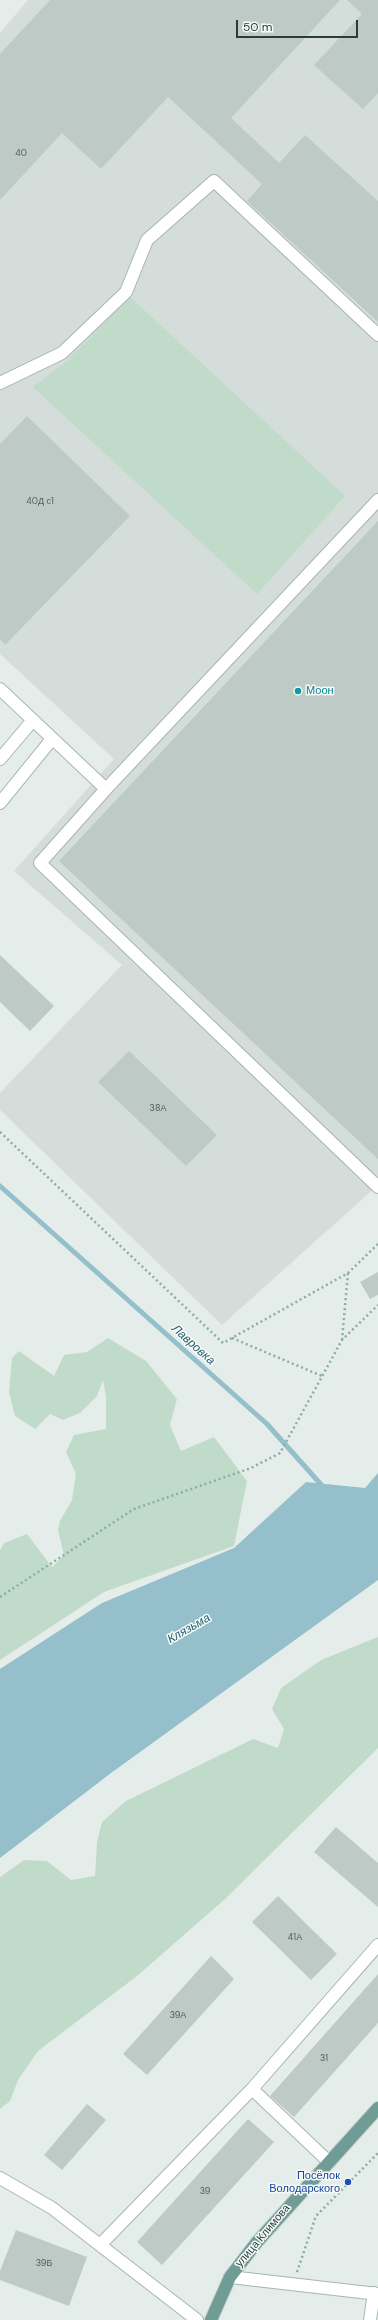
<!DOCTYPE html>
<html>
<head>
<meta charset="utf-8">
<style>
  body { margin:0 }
  #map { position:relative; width:378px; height:2320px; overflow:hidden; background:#e5edea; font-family:"DM Sans",sans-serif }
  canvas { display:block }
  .scale { position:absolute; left:236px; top:20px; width:122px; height:18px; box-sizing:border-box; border:2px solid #263d38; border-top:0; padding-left:5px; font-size:12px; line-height:14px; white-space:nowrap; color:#263d38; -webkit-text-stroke:3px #f6faf8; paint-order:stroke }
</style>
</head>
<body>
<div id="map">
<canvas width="378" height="2320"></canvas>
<div class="scale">50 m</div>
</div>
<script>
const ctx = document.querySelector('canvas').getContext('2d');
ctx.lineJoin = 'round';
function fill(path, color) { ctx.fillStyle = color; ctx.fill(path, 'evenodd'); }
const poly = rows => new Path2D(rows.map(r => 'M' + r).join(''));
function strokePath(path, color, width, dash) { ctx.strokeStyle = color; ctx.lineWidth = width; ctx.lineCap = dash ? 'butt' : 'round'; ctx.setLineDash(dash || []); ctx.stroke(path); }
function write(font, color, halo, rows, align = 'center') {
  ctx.font = font + ' "DM Sans",sans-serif'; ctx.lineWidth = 3; ctx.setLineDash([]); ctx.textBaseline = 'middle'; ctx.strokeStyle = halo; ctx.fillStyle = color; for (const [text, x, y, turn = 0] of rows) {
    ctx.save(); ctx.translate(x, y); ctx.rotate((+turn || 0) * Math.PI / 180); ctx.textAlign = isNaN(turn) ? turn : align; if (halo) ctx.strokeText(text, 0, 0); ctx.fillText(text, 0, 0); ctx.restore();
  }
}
const built = poly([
  [28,0,378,0,378,1185,222,1325,0,1110,0,1093,122,965,14,871,114,759,0,654,0,33]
]);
const green = poly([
  [130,297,345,496,257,594,33,387,67,361],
  [108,1338,146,1361,177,1399,170,1425,181,1451,214,1437,247,1481,234,1546,104,1592,0,1660,0,1550,4,1543,27,1534,52,1567,64,1555,58,1530,60,1521,72,1500,76,1474,66,1452,74,1435,106,1429,106,1397,103,1380,97,1396,80,1413,63,1420,50,1414,35,1429,15,1416,9,1392,12,1358,19,1351,54,1376,64,1355,87,1352],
  [378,1637,378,1748,225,1899,137,1976,38,2051,18,2080,10,2101,0,2109,0,1877,24,1860,47,1861,71,1880,95,1876,97,1842,102,1822,126,1801,253,1739,278,1748,284,1729,272,1709,281,1688,321,1660]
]);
const water = poly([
  [378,1473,378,1580,111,1773,0,1858,0,1669,102,1603,234,1548,306,1482,365,1488]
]);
const stream = poly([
  [0,1186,267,1424,325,1489]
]);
const building = poly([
  [50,0,340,0,231,118,279,163,305,135,378,201,378,322,247,201,262,184,168,97,101,169,62,133,0,200,0,54],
  [347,0,378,0,378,93,363,109,314,65,362,14],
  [27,416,130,516,5,645,0,639,0,444],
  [378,521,378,1159,59,861],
  [0,955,54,1006,30,1031,0,1002],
  [129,1051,217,1135,186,1166,98,1082],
  [378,1272,378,1295,370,1299,360,1282],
  [336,1827,378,1863,378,1907,314,1852],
  [278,1896,337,1954,311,1980,252,1922],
  [211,1956,234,1979,147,2075,123,2054],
  [378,1974,378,2023,294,2117,270,2096],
  [87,2104,106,2120,62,2170,44,2155],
  [248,2119,274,2142,162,2265,137,2242],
  [16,2230,87,2257,69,2306,0,2280,0,2271]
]);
const path = poly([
  [0,1132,223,1343,348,1273,378,1244],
  [232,1338,322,1376],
  [342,1340,348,1273],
  [0,1597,134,1509,251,1468,280,1453,342,1340,378,1305],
  [297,2272,316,2216,378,2153]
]);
const minor = poly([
  [0,383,62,353,126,292,147,240,214,181,378,335],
  [0,689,106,789,40,863,378,1187],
  [0,759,33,720],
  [106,789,378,500],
  [0,803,52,739],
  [252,2089,329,2162],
  [0,2178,52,2208,197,2320],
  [100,2245,252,2089,378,1945],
  [230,2277,378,2294],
  [370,2320,374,2293]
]);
const major = poly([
  [211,2320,230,2277,257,2242,378,2108]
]);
const markers = [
  [298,691,4,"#0f9aa8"],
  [348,2182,4,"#1a4fb4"]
];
const numberNames = [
  ["40",21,154],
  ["40Д с1",40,502],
  ["38А",158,1109],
  ["41А",295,1938],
  ["39А",178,2016],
  ["31",324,2059],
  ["39",205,2192],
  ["39Б",44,2264]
];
const cultureNames = [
  ["Моон",306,691]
];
const transitNames = [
  ["Посёлок",340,2176],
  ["Володарского",340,2189]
];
const streetNames = [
  ["улица Климова",263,2236,-50]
];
const waterNames = [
  ["Лавровка",193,1345,42],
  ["Клязьма",189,1629,-30]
];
fill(built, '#d4ddd9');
fill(green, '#c1dbca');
fill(water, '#94bfcb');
strokePath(stream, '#94bfcb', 5);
fill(building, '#becac6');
strokePath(minor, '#a8b5b1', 14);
strokePath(major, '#c2c9c7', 14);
strokePath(path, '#8aada4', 2.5, [2, 3]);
strokePath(minor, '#fff', 12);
strokePath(major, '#6f9d95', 12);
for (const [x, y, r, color] of markers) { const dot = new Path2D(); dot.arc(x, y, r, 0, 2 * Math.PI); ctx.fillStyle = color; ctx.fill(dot); strokePath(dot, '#f6faf8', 1.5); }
write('9px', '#4c605c', null, numberNames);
write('11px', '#0d838f', '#f6faf8', cultureNames, 'left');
write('11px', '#164399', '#f6faf8', transitNames, 'right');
write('11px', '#263d38', '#f6faf8', streetNames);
write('italic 12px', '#276173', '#f6faf8', waterNames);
</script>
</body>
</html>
